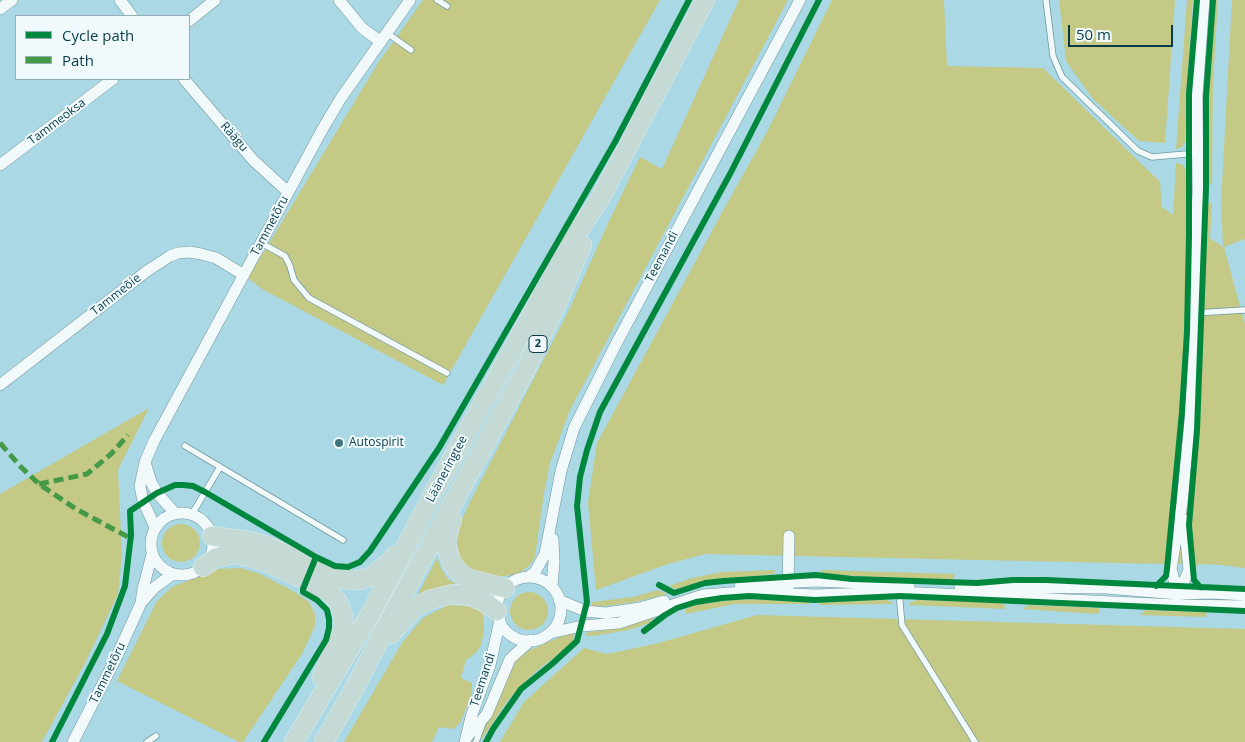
<!DOCTYPE html>
<html>
<head>
<meta charset="utf-8">
<style>
  body { margin:0 }
  #map { position:relative; width:1245px; height:742px; overflow:hidden; background:#aad8e4; font-family:"Open Sans",sans-serif }
  canvas { display:block }
  .legend { position:absolute; left:15px; top:15px; width:175px; height:65px; box-sizing:border-box; background:#f0fafd; border:1px solid #93aeb4; margin:0; padding:6px 9px; list-style:none; font-size:15px; color:#083c47 }
  .legend li { display:flex; align-items:center; gap:10px; height:25px }
  .legend b { width:25px; border:1px solid #93aeb4 }
  .scale { position:absolute; left:1068px; top:25px; width:105px; height:22px; box-sizing:border-box; border:2px solid #083c47; border-top:0; padding-left:6px; font-size:15px; line-height:18px; white-space:nowrap; color:#083c47; -webkit-text-stroke:4px #f0fafd; paint-order:stroke }
</style>
</head>
<body>
<div id="map">
<canvas width="1245" height="742"></canvas>
<ul class="legend">
<li><b style="height:6px;background:#00873e"></b>Cycle path</li>
<li><b style="height:6px;background:#449a47"></b>Path</li>
</ul>
<div class="scale">50 m</div>
</div>
<script>
const ctx = document.querySelector('canvas').getContext('2d');
ctx.lineJoin = 'round';
function fill(path, color) { ctx.fillStyle = color; ctx.fill(path, 'evenodd'); }
const poly = rows => new Path2D(rows.map(r => 'M' + r).join(''));
function strokePath(path, color, width, dash) { ctx.strokeStyle = color; ctx.lineWidth = width; ctx.lineCap = dash ? 'butt' : 'round'; ctx.setLineDash(dash || []); ctx.stroke(path); }
function write(font, color, halo, rows, align = 'center') {
  ctx.font = font + ' "Open Sans",sans-serif'; ctx.lineWidth = 4; ctx.setLineDash([]); ctx.textBaseline = 'middle'; ctx.strokeStyle = halo; ctx.fillStyle = color; for (const [text, x, y, turn = 0] of rows) {
    ctx.save(); ctx.translate(x, y); ctx.rotate((+turn || 0) * Math.PI / 180); ctx.textAlign = isNaN(turn) ? turn : align; if (halo) ctx.strokeText(text, 0, 0); ctx.fillText(text, 0, 0); ctx.restore();
  }
}
const green = poly([
  [423,0,660,0,443,385,262,289,248,278,378,63],
  [739,0,788,0,570,410,550,463,544,493,535,557,530,565,520,573,506,576,490,577,465,567,459,555,457,541,460,524,469,504,569,310,610,219,640,157,662,169],
  [832,0,944,0,947,66,1043,68,1160,182,1162,207,1173,215,1176,163,1183,165,1187,172,1186,223,1207,236,1208,204,1212,202,1210,238,1223,247,1221,203,1232,0,1245,0,1245,239,1224,247,1245,325,1245,568,1221,565,1198,564,1196,567,1195,564,1166,564,1165,565,1163,564,705,554,665,565,596,590,588,503,597,443,719,218,768,130],
  [1059,0,1175,0,1165,143,1139,141,1093,99,1066,61],
  [1187,0,1193,0,1186,100,1185,142,1182,147,1176,149],
  [1215,0,1218,0,1213,82,1212,186,1209,182,1208,129,1209,82],
  [149,408,118,470,122,554,118,594,85,663,42,742,0,742,0,494],
  '162 543a19 19 0 1 1 38 0a19 19 0 1 1-38 0Z',
  [437,558,441,568,448,579,459,586,446,586,434,589,416,598],
  [241,568,260,574,293,591,309,602,315,614,315,626,302,654,243,742,239,742,117,681,157,601,172,587,217,569],
  [776,570,773,574,708,581,675,589,669,586,692,578,722,572],
  [821,570,955,574,953,579,945,580,852,576,821,573],
  [658,590,667,594,635,602,606,606,592,606,592,602,633,597],
  '510 611a19 19 0 1 1 38 0a19 19 0 1 1-38 0Z',
  [884,598,894,604,820,605,820,601],
  [739,599,806,601,810,602,811,604,734,604,686,614,686,609,694,605],
  [917,600,1000,602,1005,606,1005,609,909,605,911,602],
  [448,605,468,606,483,611,484,633,481,645,476,653,466,660,461,678,472,683,472,694,460,723,453,729,439,727,432,742,344,742,402,643,423,618],
  [1029,605,1099,608,1100,612,1097,614,1022,609],
  [1146,610,1207,612,1206,617,1139,615],
  [657,615,649,623,629,630,593,636,587,636,585,633,628,626],
  [757,615,1245,629,1245,742,500,742,524,702,584,648,607,654,655,644],
  [574,633,574,640,567,648,535,672,519,688,508,700,482,739,482,733,516,661,523,654,530,650,567,634]
]);
const service = poly([
  [437,0,447,6],
  [1046,0,1053,56,1062,77,1138,151,1152,157,1198,153],
  [387,33,411,50],
  [261,243,285,256,290,266,294,280,309,298,447,373],
  [1194,313,1245,310],
  [185,446,343,540],
  [192,514,220,467],
  [899,592,902,625,975,742],
  [147,742,156,736],
  [476,742,483,723]
]);
const minor = poly([
  [120,0,132,16],
  [339,0,362,28,381,42],
  [0,9,12,0],
  [189,21,215,0],
  [184,79,253,160,288,192],
  [0,165,113,79],
  [0,385,147,271,170,256,178,253,190,252,201,254,216,258,244,275],
  [145,462,151,482,157,493,175,513],
  '151 544a31 31 0 1 1 62 0a31 31 0 1 1-62 0Z',
  [155,527,143,501,140,486,145,462,154,441,322,130,341,98,410,0],
  [528,577,535,572,545,554,561,471,574,428,615,346,800,0],
  '497 609a32 32 0 1 1 64 0a32 32 0 1 1-64 0Z',
  [740,585,816,581,909,585],
  [552,586,554,562,553,539],
  [960,587,1106,588,1178,594,1211,593,1245,595],
  [788,590,789,536],
  [1178,594,1189,570,1184,520],
  [559,600,585,611,606,613,640,608,664,601],
  [1178,601,1178,594,1171,569,1182,503,1190,420,1198,191,1197,95,1204,0],
  [141,603,143,589,152,554],
  [550,633,582,626,619,623,703,595,744,592,815,595,899,592,1177,605,1245,606],
  [467,737,487,714,510,659,531,640],
  [73,742,116,658,141,603,155,587,173,574],
  [465,742,471,717,490,665,500,620]
]);
const trunk = poly([
  [452,520,446,540,447,550,453,565,462,575,470,579,505,588],
  [212,536,249,541,264,545,341,579,359,580,371,577,391,561,395,555],
  [203,567,216,558,233,554,249,557,265,562,307,581,332,595,339,604,343,616,344,628,322,677],
  [391,634,414,608,429,600,453,594,470,596,484,602,497,611],
  [294,742,371,613,434,492,572,241,601,197,705,0],
  [324,742,355,687,397,606,526,369,556,306,582,245]
]);
const quiet = poly([
  [0,443,21,467,39,484,76,509,130,538],
  [39,484,87,474,111,454,128,435]
]);
const cycleway = poly([
  [316,557,335,566,348,567,360,562,370,551,439,448,615,142,689,0],
  [659,585,674,593,705,583,724,581,816,575,852,579,977,583,1013,580,1046,580,1245,589],
  [1156,586,1166,576,1167,569,1182,412,1187,332,1189,236,1189,94,1197,0],
  [1200,587,1194,580,1189,525,1197,430,1206,188,1206,97,1213,0],
  [644,631,665,615,677,608,696,602,722,598,749,596,815,600,900,596,1245,611],
  [52,742,107,634,125,586,131,535,130,511,157,493,175,485,183,485,193,486,205,492,316,557,303,589,303,592,317,600,327,610,329,619,329,628,326,640,264,742],
  [486,742,493,729,521,689,552,664,577,641,587,602,577,506,580,477,587,450,600,412,730,174,819,0]
]);
const markers = [
  [339,443,5,"#41737e"]
];
const shields = [
  [538,344,18]
];
const shieldNames = [
  ["2",538,344]
];
const streetNames = [
  ["Tammeoksa",57,122,-37],
  ["Räägu",234,137,49],
  ["Tammetõru",270,226,-62],
  ["Teemandi",662,257,-62],
  ["Tammeõie",116,295,-38],
  ["Lääneringtee",447,469,-62],
  ["Tammetõru",108,673,-64],
  ["Teemandi",483,680,-72]
];
const poiNames = [
  ["Autospirit",349,443]
];
fill(green, '#c4c986');
strokePath(service, '#70979f', 7);
strokePath(minor, '#70979f', 12);
strokePath(trunk, '#d9edf3', 20);
strokePath(service, '#f2f9fb', 5.5);
strokePath(minor, '#f2f9fb', 11);
strokePath(trunk, '#c5dad5', 19);
strokePath(quiet, '#449a47', 5, [10, 5]);
strokePath(cycleway, '#00873e', 6);
for (const [x, y, r, color] of markers) { const dot = new Path2D(); dot.arc(x, y, r, 0, 2 * Math.PI); ctx.fillStyle = color; ctx.fill(dot); strokePath(dot, '#f0fafd', 2); }
for (const [x, y, w] of shields) { const box = new Path2D(); box.roundRect(x - w / 2, y - 8.5, w, 17, 4); ctx.fillStyle = '#f0fafd'; ctx.fill(box); strokePath(box, '#083c47', 1); }
write('bold 11px', '#083c47', null, shieldNames);
write('12px', '#083c47', '#f0fafd', streetNames);
write('12px', '#083c47', '#f0fafd', poiNames, 'left');
</script>
</body>
</html>
